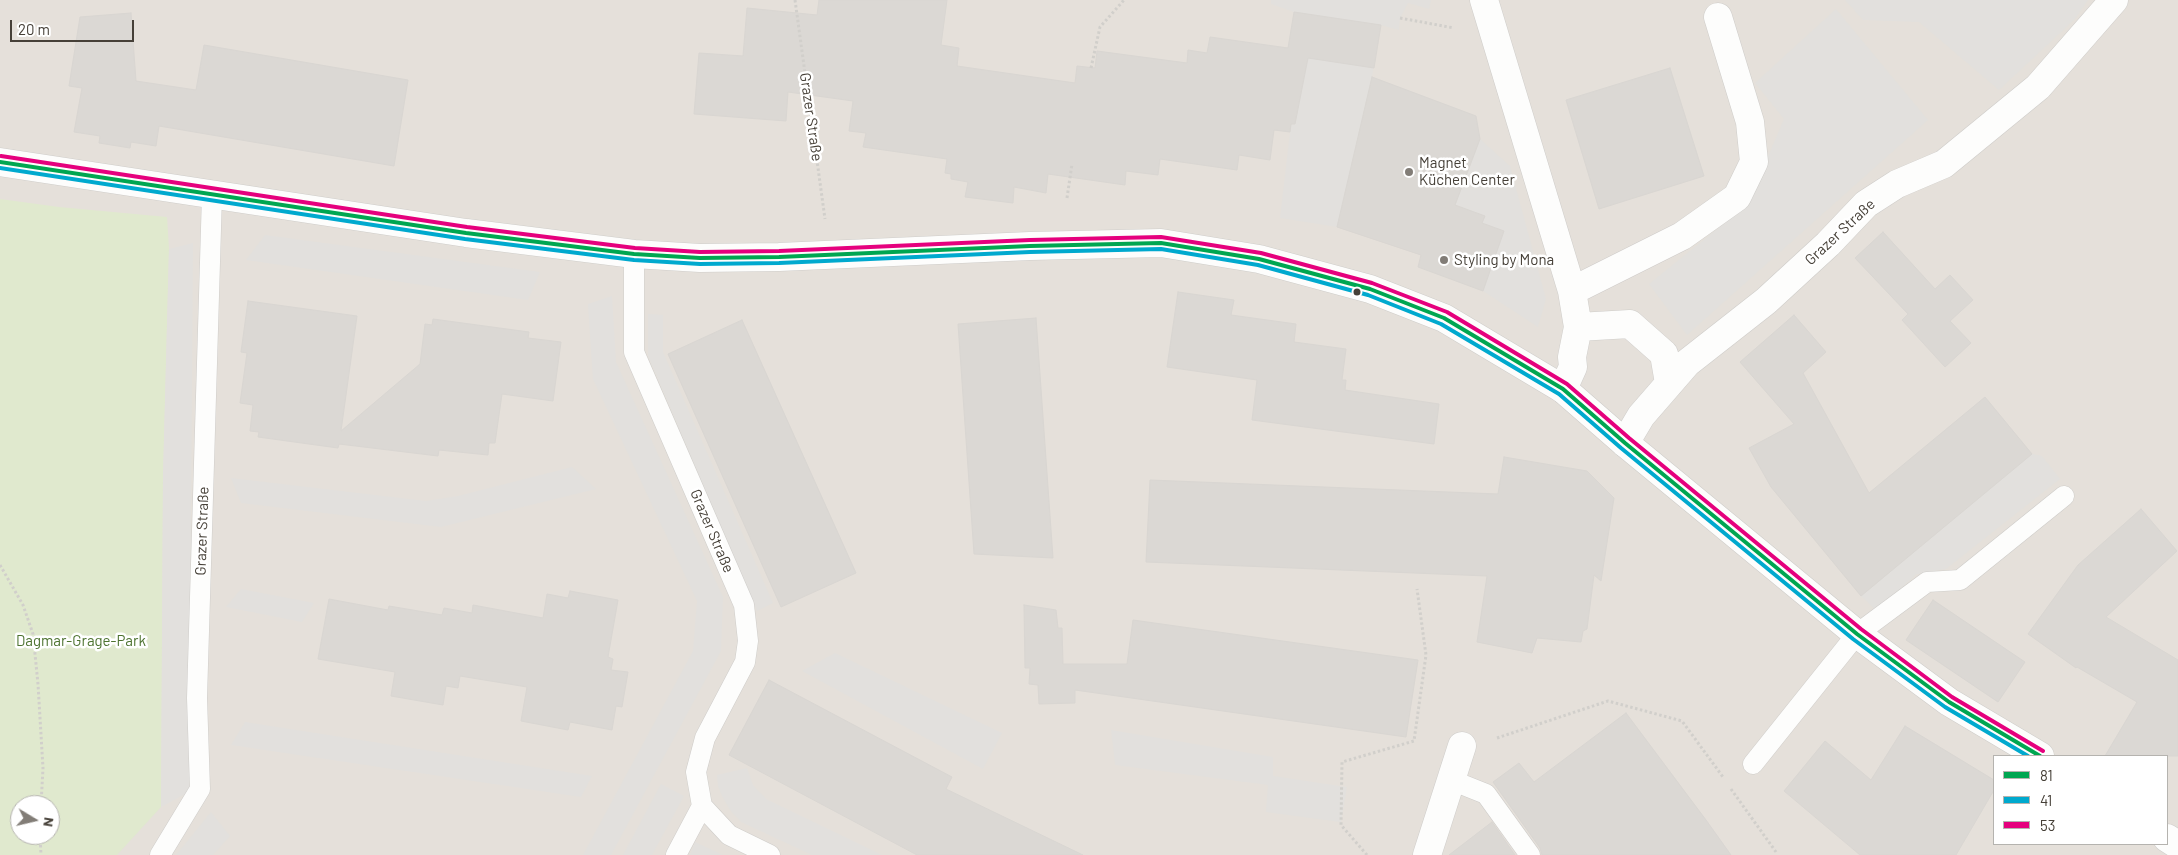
<!DOCTYPE html>
<html>
<head>
<meta charset="utf-8">
<style>
  body { margin:0 }
  #map { position:relative; width:2178px; height:855px; overflow:hidden; background:#f1efec; font-family:Barlow,sans-serif }
  canvas { display:block }
  .legend { position:absolute; left:1993px; top:755px; width:175px; height:90px; box-sizing:border-box; background:#fff; border:1px solid #b5b3af; margin:0; padding:6px 9px; list-style:none; font-size:15px; color:#464038 }
  .legend li { display:flex; align-items:center; gap:10px; height:25px }
  .legend b { width:25px; border:1px solid #b5b3af }
  .north { position:absolute; left:10px; top:795px; width:50px; height:50px; box-sizing:border-box; background:#fff; border:1px solid #b5b3af; border-radius:50%; rotate:99deg; font-size:14px; font-weight:700; line-height:20px; text-align:center; color:#464038 }
  .north::after { content:''; display:block; margin:auto; width:18px; height:22px; background:#827d77; clip-path:polygon(50% 0,100% 100%,50% 72%,0 100%) }
  .scale { position:absolute; left:10px; top:20px; width:124px; height:22px; box-sizing:border-box; border:2px solid #464038; border-top:0; padding-left:6px; font-size:15px; line-height:18px; white-space:nowrap; color:#464038; -webkit-text-stroke:4px #fff; paint-order:stroke }
</style>
</head>
<body>
<div id="map">
<canvas width="2178" height="855"></canvas>
<ul class="legend">
<li><b style="height:6px;background:#00a651"></b>81</li>
<li><b style="height:6px;background:#00a9ce"></b>41</li>
<li><b style="height:6px;background:#e5007d"></b>53</li>
</ul>
<div class="north">N</div>
<div class="scale">20 m</div>
</div>
<script>
const ctx = document.querySelector('canvas').getContext('2d');
ctx.lineJoin = 'round';
function fill(path, color) { ctx.fillStyle = color; ctx.fill(path, 'evenodd'); }
const poly = rows => new Path2D(rows.map(r => 'M' + r).join(''));
function strokePath(path, color, width, dash) { ctx.strokeStyle = color; ctx.lineWidth = width; ctx.lineCap = dash ? 'butt' : 'round'; ctx.setLineDash(dash || []); ctx.stroke(path); }
function write(font, color, halo, rows, align = 'center') {
  ctx.font = font + ' Barlow,sans-serif'; ctx.lineWidth = 5; ctx.setLineDash([]); ctx.textBaseline = 'middle'; ctx.strokeStyle = halo; ctx.fillStyle = color; for (const [text, x, y, turn = 0] of rows) {
    ctx.save(); ctx.translate(x, y); ctx.rotate((+turn || 0) * Math.PI / 180); ctx.textAlign = isNaN(turn) ? turn : align; if (halo) ctx.strokeText(text, 0, 0); ctx.fillText(text, 0, 0); ctx.restore();
  }
}
const residential = poly([
  [0,0,2178,0,2178,855,0,855],
  [1994,756,2167,756,2167,844,1994,844],
  [20,805,50,805,50,835,20,835]
]);
const green = poly([
  [0,199,59,207,167,217,169,249,163,477,161,807,117,855,0,855],
  [20,805,50,805,50,835,20,835]
]);
const parking = poly([
  [1271,0,1431,0,1429,9,1408,3,1400,18,1399,30,1380,25,1372,77,1337,227,1280,218,1291,124,1295,124,1298,110,1287,55,1294,12,1271,4],
  [1845,0,2088,0,2075,19,1999,90,1919,22,1863,20],
  [1836,9,1928,120,1687,335,1649,284,1747,205,1784,119,1755,83],
  [1480,139,1510,166,1546,299,1538,327,1483,291,1482,223,1485,216,1455,205],
  [265,235,540,272,528,300,246,260],
  [193,243,189,792,161,807,163,477,169,249],
  [612,296,616,362,723,597,721,651,611,855,583,855,693,651,697,601,593,379,588,304],
  [648,314,663,315,663,352,773,603,757,611,648,356],
  [2032,454,2042,456,2060,479,1946,569,1917,574,1876,610,1861,596],
  [572,467,596,489,441,527,241,503,231,478,426,501,458,496],
  [241,589,314,603,302,622,226,607],
  [835,653,1002,733,983,769,802,671],
  [245,722,592,776,581,797,231,745],
  [1111,730,1273,757,1273,776,1347,787,1341,822,1266,812,1268,785,1115,765],
  [747,768,753,785,766,799,882,855,812,855,741,822,730,810,722,796,718,786,717,775],
  [661,784,684,796,652,855,623,855],
  [211,812,230,836,213,855,176,855],
  [695,842,723,855,690,855]
]);
const building = poly([
  [819,0,947,0,941,45,959,48,957,66,1075,83,1077,66,1095,68,1097,51,1187,63,1188,50,1207,53,1210,37,1288,48,1294,12,1381,25,1374,68,1308,58,1295,124,1291,124,1290,132,1274,130,1270,160,1239,155,1237,170,1160,159,1158,175,1126,171,1125,185,1048,174,1046,193,1014,187,1013,203,965,197,968,182,951,179,951,174,945,173,947,159,863,147,866,133,849,131,853,101,788,92,786,121,694,114,699,53,743,56,747,8,817,15,819,0],
  [131,13,136,81,196,90,204,45,408,80,394,166,159,126,156,146,131,142,130,148,99,143,100,136,74,132,82,88,69,86,80,17,131,13],
  [1670,68,1704,176,1599,209,1566,100,1670,68],
  [1372,77,1476,116,1480,139,1455,205,1485,216,1482,223,1504,231,1483,291,1418,267,1421,255,1337,227,1372,77],
  [1883,232,1935,289,1950,275,1973,300,1950,321,1971,343,1945,367,1902,320,1908,314,1855,258,1883,232],
  [1178,292,1234,300,1231,315,1296,324,1294,342,1346,349,1342,380,1346,380,1345,390,1439,404,1434,444,1252,420,1257,380,1167,367,1178,292],
  [248,301,357,316,341,431,420,364,425,324,432,325,433,319,529,332,528,338,561,342,553,401,502,394,495,443,489,443,488,455,439,450,438,456,339,444,338,448,258,437,259,432,250,431,253,405,240,403,247,353,241,352,248,301],
  [1794,315,1826,352,1803,373,1869,493,1985,397,2032,454,1861,596,1771,487,1749,448,1794,424,1740,362,1794,315],
  [1036,318,1053,558,974,554,958,324,1036,318],
  [742,320,856,573,781,607,668,354,742,320],
  [1504,457,1587,471,1614,498,1601,581,1594,575,1587,629,1583,631,1581,642,1537,638,1532,653,1477,642,1487,576,1146,562,1150,480,1498,494,1504,457],
  [2141,509,2177,551,2106,617,2178,660,2178,756,2105,756,2137,702,2077,667,2076,668,2028,634,2078,565,2141,509],
  [570,591,618,600,608,657,613,659,611,670,628,672,622,707,616,706,612,730,570,722,568,730,521,721,527,687,460,676,458,688,446,686,443,705,391,696,395,672,318,659,329,599,388,610,389,606,442,615,444,608,472,613,473,605,543,618,547,594,568,598,570,591],
  [1933,600,2025,662,1998,702,1906,640,1933,600],
  [1024,605,1056,610,1058,628,1062,628,1063,664,1127,664,1133,620,1418,660,1406,737,1075,690,1075,703,1039,704,1038,685,1029,684,1030,668,1025,668,1024,605],
  [769,680,952,777,946,789,1083,855,917,855,729,755,769,680],
  [1626,713,1706,820,1731,855,1542,855,1540,848,1493,782,1519,763,1534,782,1626,713],
  [1905,726,1994,780,1994,790,1956,855,1860,855,1784,791,1825,741,1871,780,1905,726],
  [1492,822,1515,855,1449,855,1492,822]
]);
const path = poly([
  [795,0,825,219],
  [1400,18,1454,28],
  [1091,68,1100,27,1124,0],
  [1067,198,1072,164],
  [0,565,23,605,33,634,38,684,43,768,41,805],
  [1497,738,1608,701,1682,721,1723,777],
  [1731,789,1776,852],
  [40,835,41,855],
  [1367,855,1341,825,1342,762,1414,741,1426,655,1417,589]
]);
const service = poly([
  [634,254,634,352,744,605,748,641,745,662,705,738,696,772,702,806,729,835,770,855],
  [1753,764,1857,634,1927,582,1960,580,2064,496],
  [1451,780,1486,794,1530,855],
  [160,855,200,789,197,698,212,195],
  [676,855,702,806]
]);
const minor = poly([
  [1484,0,1572,291,1578,327,1572,357,1573,367,1563,389],
  [1572,291,1682,236,1737,197,1754,162,1750,122,1718,17],
  [1578,327,1630,324,1664,354,1669,383],
  [1625,443,1641,416,1687,363,1766,301,1828,244,1866,204,1897,184,1944,164,2038,87,2114,0],
  [1427,855,1462,746]
]);
const tertiary = poly([
  [0,162,466,233,634,254,700,258,779,257,1030,246,1161,243,1259,259,1370,289,1444,318,1563,389,1625,443,1857,634,1949,702,2040,756],
  [2167,838,2178,845]
]);
const bus1 = poly([
  [0,162,466,233,634,254,700,258,779,257,1030,246,1161,243,1259,259,1370,289,1444,318,1563,389,1625,443,1857,634,1949,702,2040,756]
]);
const bus2 = poly([
  [0,168,465,239,634,260,700,264,779,263,1030,252,1161,249,1258,265,1368,295,1441,324,1559,394,1621,448,1853,639,1945,707,2028,756]
]);
const bus3 = poly([
  [1,156,467,227,635,248,700,252,779,251,1030,240,1161,237,1261,253,1372,283,1447,312,1567,384,1629,438,1861,629,1952,697,2043,751]
]);
const markers = [
  [1409,172,5,"#827d77"],
  [1444,260,5,"#827d77"],
  [1357,292,4.5,"#464038"]
];
const streetNames = [
  ["Grazer Straße",811,117,82],
  ["Grazer Straße",1840,232,-43],
  ["Grazer Straße",202,531,-88],
  ["Grazer Straße",712,531,67]
];
const poiNames = [
  ["Magnet",1419,163],
  ["Küchen Center",1419,180],
  ["Styling by Mona",1454,260]
];
const parkNames = [
  ["Dagmar-Grage-Park",81,641]
];
fill(residential, '#e5e0da');
fill(green, '#e0e9ce');
fill(parking, '#e2e0dd');
fill(building, '#dbd8d4');
strokePath(building, '#d9d6d2', 1);
strokePath(service, '#cfcdca', 21);
strokePath(minor, '#cfcdca', 29);
strokePath(tertiary, '#cfcdca', 29);
strokePath(path, '#d1cfcb', 3, [2.5, 2.5]);
strokePath(service, '#fdfdfc', 20);
strokePath(minor, '#fdfdfc', 28);
strokePath(tertiary, '#fdfdfc', 28);
strokePath(bus1, '#00a651', 4);
strokePath(bus2, '#00a9ce', 4);
strokePath(bus3, '#e5007d', 4);
for (const [x, y, r, color] of markers) { const dot = new Path2D(); dot.arc(x, y, r, 0, 2 * Math.PI); ctx.fillStyle = color; ctx.fill(dot); strokePath(dot, '#fff', 2); }
write('15px', '#464038', '#fff', streetNames);
write('15px', '#464038', '#fff', poiNames, 'left');
write('15px', '#4d7330', '#fff', parkNames);
</script>
</body>
</html>
